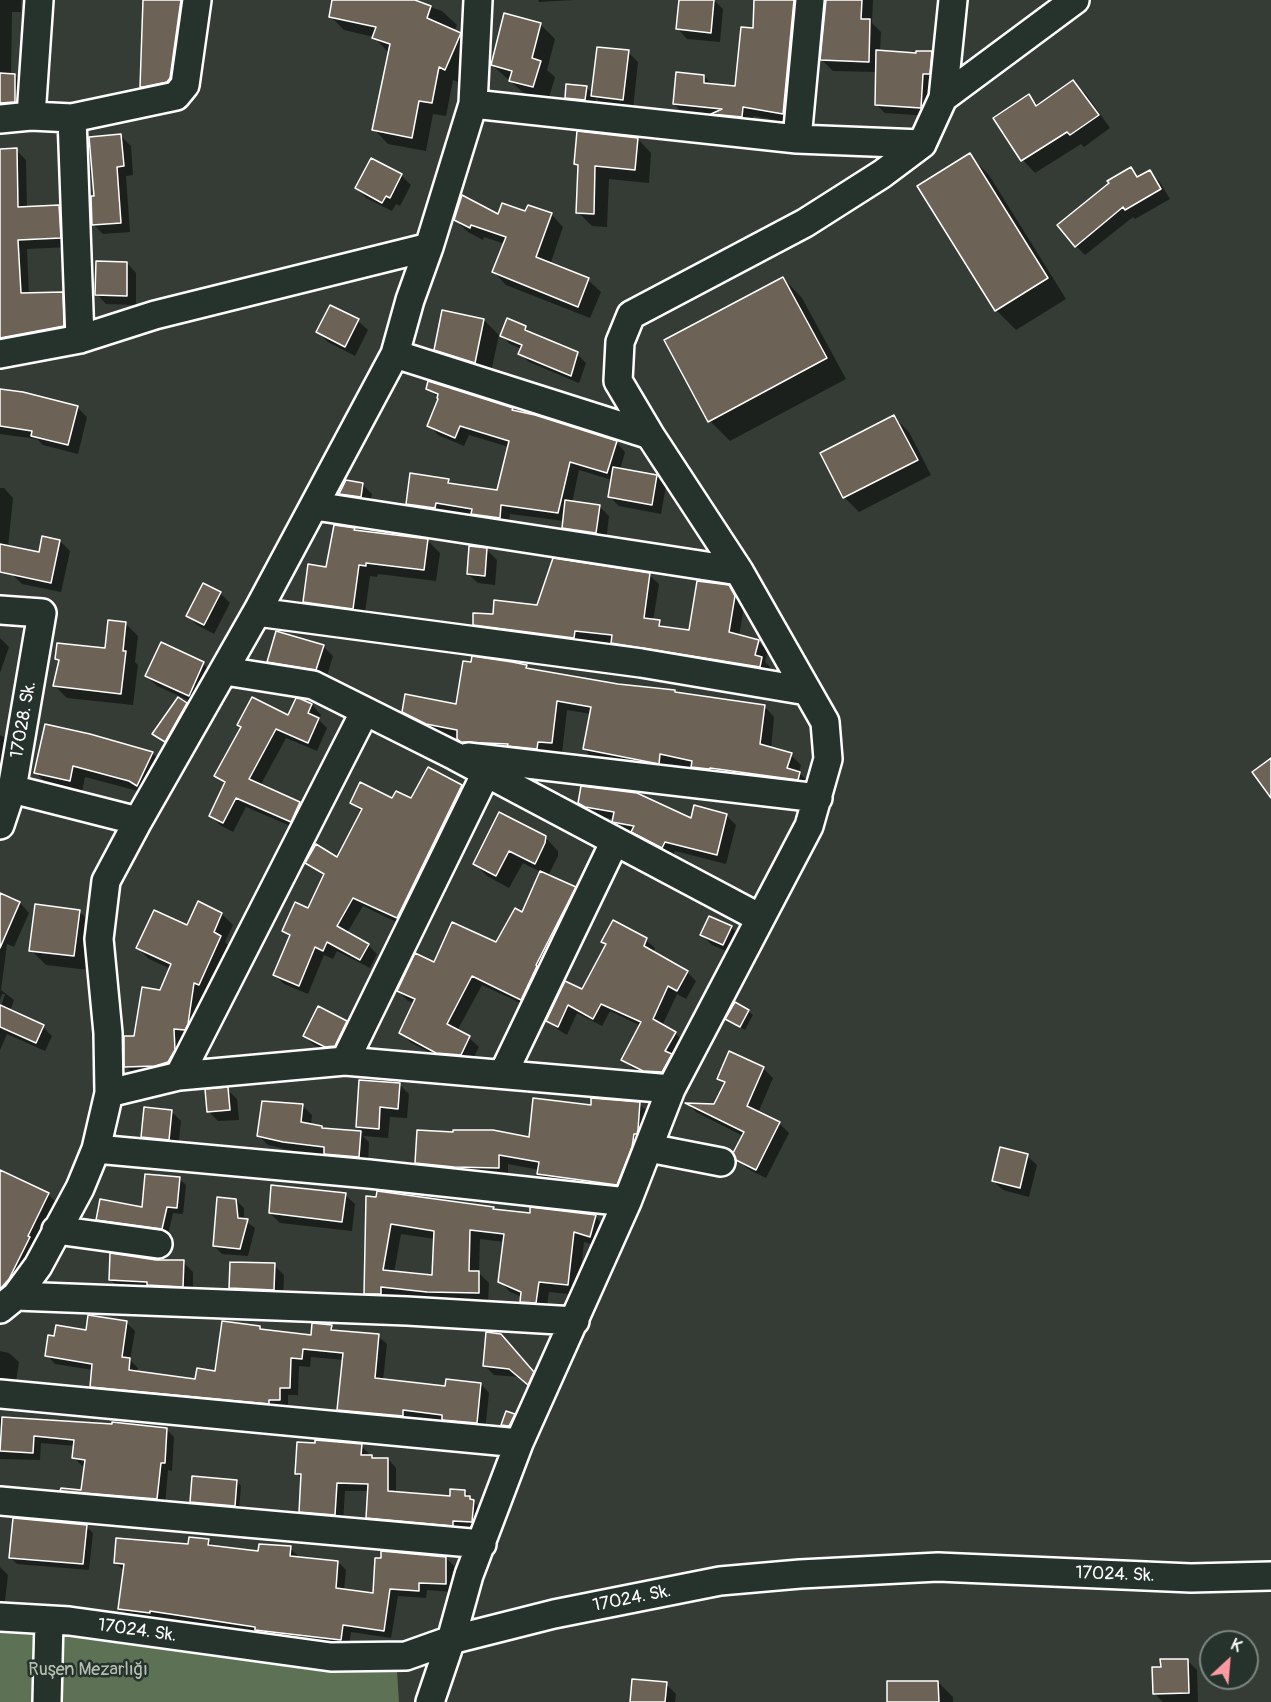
<!DOCTYPE html>
<html>
<head>
<meta charset="utf-8">
<style>
  body { margin:0 }
  #map { position:relative; width:1271px; height:1702px; overflow:hidden; background:#343c35; font-family:Pangolin,sans-serif }
  canvas { display:block }
  .north { position:absolute; left:1199px; top:1630px; width:60px; height:60px; box-sizing:border-box; background:#26332d; border:2px solid #7d8581; border-radius:50%; rotate:26deg; font-size:16px; font-weight:700; line-height:24px; text-align:center; color:#fff }
  .north::after { content:''; display:block; margin:auto; width:21px; height:27px; background:#ff9aa2; clip-path:polygon(50% 0,100% 100%,50% 72%,0 100%) }
</style>
</head>
<body>
<div id="map">
<canvas width="1271" height="1702"></canvas>
<div class="north">K</div>
</div>
<script>
const ctx = document.querySelector('canvas').getContext('2d');
ctx.lineJoin = 'round';
function fill(path, color) { ctx.fillStyle = color; ctx.fill(path, 'evenodd'); }
const poly = rows => new Path2D(rows.map(r => 'M' + r).join(''));
function strokePath(path, color, width, dash) { ctx.strokeStyle = color; ctx.lineWidth = width; ctx.lineCap = dash ? 'butt' : 'round'; ctx.setLineDash(dash || []); ctx.stroke(path); }
function write(font, color, halo, rows, align = 'center') {
  ctx.font = font + ' Pangolin,sans-serif'; ctx.lineWidth = 5; ctx.setLineDash([]); ctx.textBaseline = 'middle'; ctx.strokeStyle = halo; ctx.fillStyle = color; for (const [text, x, y, turn = 0] of rows) {
    ctx.save(); ctx.translate(x, y); ctx.rotate((+turn || 0) * Math.PI / 180); ctx.textAlign = isNaN(turn) ? turn : align; if (halo) ctx.strokeText(text, 0, 0); ctx.fillText(text, 0, 0); ctx.restore();
  }
}
const green = poly([
  [0,1630,40,1632,36,1702,0,1702],
  [56,1633,209,1649,338,1669,397,1670,399,1702,52,1702]
]);
const shadow = poly([
  [0,0,21,0,21,12,12,12,11,75,15,75,24,85,24,111,0,116],
  [142,0,198,0,184,94,156,101,141,86,144,7],
  [334,0,411,0,442,11,457,25,454,32,460,34,474,49,460,83,453,80,446,116,433,114,426,151,388,144,374,129,388,52,374,37,344,30,330,16],
  [538,0,574,0,539,2],
  [681,0,714,0,723,9,720,42,687,39,678,29],
  [756,0,798,0,793,123,753,116,752,126,684,114,674,104,704,76,713,85,736,88,755,30],
  [834,0,873,0,872,23,881,32,880,52,917,54,931,53,940,62,930,116,885,113,876,104,877,72,833,71,822,60],
  [540,24,555,39,547,70,555,77,548,101,526,95,492,65],
  [628,52,638,62,633,109,603,105,596,98,595,109,576,107,566,98,586,87,593,94],
  [1073,82,1086,94,1110,128,1084,147,1081,144,1035,173,1023,160,995,118,1029,96,1039,106],
  [121,136,131,146,133,175,126,176,130,232,103,234,93,224,96,197],
  [638,139,651,153,649,183,609,179,607,227,592,226,578,212,579,167,575,164],
  [0,150,16,150,26,160,27,208,59,206,68,216,70,247,27,249,29,294,62,293,72,303,73,335,0,351],
  [969,155,989,175,1066,299,1016,330,996,310],
  [372,160,402,176,411,185,400,206,396,204,392,211,366,198,357,188],
  [1131,169,1139,177,1149,172,1159,181,1170,199,1135,219,1133,217,1085,255,1076,246],
  [526,213,551,214,563,227,550,265,588,280,601,292,590,318,506,285,494,272,505,244,484,237,483,240,468,232,455,220],
  [127,263,136,273,136,305,106,304,97,294],
  [783,278,802,298,846,379,730,441,710,421],
  [484,320,499,335,490,377,451,364,436,349],
  [358,321,368,330,355,356,328,342,318,332],
  [525,327,533,335,577,354,586,363,579,383,529,362,520,353,522,349,510,344,501,335],
  [428,388,512,409,515,412,616,442,625,452,620,470,657,477,666,486,661,514,619,506,609,496,612,480,579,470,572,503,599,506,609,516,606,542,573,537,563,527,564,521,510,514,509,527,482,523,476,516,445,511,444,517,417,513,407,503,448,481,452,485,498,492,509,447,469,435,464,446,438,435,429,425,440,400],
  [0,390,77,407,87,417,78,454,43,445,37,439,0,434],
  [894,417,909,432,931,475,859,512,844,497],
  [363,485,372,494,370,506,351,503,341,493],
  [0,488,4,488,13,498,8,547,40,554,43,538,60,541,70,551,61,592,22,584,12,574,0,567],
  [354,529,356,532,428,541,440,553,436,581,378,574,377,577,370,576,364,620,317,614,305,602],
  [487,550,497,560,495,585,478,583,468,574],
  [649,575,659,584,653,621,659,622,666,629,690,632,728,587,738,597,744,607,739,636,758,641,768,651,765,662,771,668,769,676,622,652,613,643,584,640,583,646,484,634,474,624,494,615,538,607],
  [220,593,230,603,214,634,197,625,188,615],
  [126,624,138,636,135,662,138,665,133,705,67,698,55,686,60,662,57,659,106,650],
  [0,638,9,647,0,673],
  [323,646,333,656,326,679,278,671,269,661],
  [203,664,213,673,199,705,157,686,147,676],
  [526,666,530,671,764,706,774,717,771,749,791,755,801,765,799,773,810,783,703,777,694,769,670,764,669,773,594,759,584,749,591,714,567,710,562,753,548,752,547,759,469,749,458,738,437,734,414,722,403,711,457,706],
  [296,700,312,705,321,715,319,720,327,728,317,751,286,738,260,786,299,803,308,812,300,830,246,807,233,832,220,825,211,816,226,785,216,776,242,728,289,717],
  [186,704,196,714,175,750,154,733],
  [46,726,152,753,164,765,142,792,85,777,82,792,47,784,35,772],
  [0,735,4,737,14,746,8,780,0,777],
  [429,769,462,786,471,796,407,927,363,906,347,933,368,945,377,954,370,968,337,951,333,959,324,955,308,994,284,984,275,975,290,937,283,931,309,910,325,876,307,862,338,859,361,812,352,802,412,800],
  [579,803,692,820,726,815,736,825,726,864,675,851,672,857,643,841,635,833,624,831,614,821,614,819,596,816,589,813],
  [545,837,558,851,558,856,548,876,575,888,584,898,531,1008,482,985,457,1031,469,1038,479,1047,470,1064,447,1062,410,1042,401,1032,414,1003,408,1001,398,991,435,964,496,943,522,914,541,872,523,863,509,888,487,876,474,863],
  [0,895,20,903,29,913,14,947,7,944,1,990,14,1000,10,1011,43,1027,52,1036,45,1051,7,1034,0,1050,0,1009,5,994,2,994,0,1000],
  [79,911,94,926,89,970,46,965,31,950],
  [222,914,233,925,225,942,231,948,210,996,205,993,198,1036,185,1061,137,1078,126,1066,135,1037,161,992,171,969,149,959,138,948],
  [731,927,741,937,733,954,712,945,702,935],
  [646,940,655,948,653,953,687,972,696,981,686,999,677,994,662,1026,675,1033,684,1042,671,1081,653,1079,632,1068,623,1059,641,1026,610,1011,602,1026,577,1013,567,1035,557,1029,548,1021,583,991,607,945,603,941],
  [748,1011,753,1015,745,1030,727,1019],
  [346,1022,356,1032,336,1056,314,1045,304,1036],
  [730,1053,764,1069,773,1078,758,1113,779,1123,789,1133,766,1178,748,1169,737,1159,743,1136,696,1112,688,1104,715,1106,725,1085,719,1078],
  [399,1084,409,1094,407,1118,390,1117,388,1138,363,1136,369,1142,368,1166,334,1163,327,1155,293,1151,268,1145,259,1136,303,1106,312,1115,311,1126,321,1127,324,1130,364,1133,357,1126],
  [227,1089,237,1099,239,1120,218,1121,208,1111],
  [639,1104,649,1113,626,1194,549,1184,539,1174,540,1170,508,1164,508,1177,426,1172,416,1163,530,1138],
  [171,1111,181,1121,178,1149,152,1147,142,1137],
  [1027,1156,1037,1165,1029,1197,1003,1190,993,1181],
  [0,1171,48,1194,59,1205,21,1285,0,1274],
  [180,1179,186,1185,183,1214,173,1213,168,1235,104,1226,98,1219,143,1209],
  [345,1195,355,1204,352,1231,280,1223,270,1213],
  [368,1197,493,1208,496,1211,531,1214,595,1216,605,1227,600,1246,584,1242,578,1295,549,1292,546,1313,532,1312,521,1301,522,1297,510,1292,500,1281,504,1242,480,1239,479,1273,489,1283,488,1302,391,1297,391,1304,376,1303,366,1293],
  [401,1234,435,1239,434,1277,394,1273],
  [236,1200,244,1208,244,1220,255,1228,248,1256,222,1254,214,1246],
  [156,1261,183,1262,193,1272,193,1296,120,1289,111,1280],
  [274,1265,284,1275,283,1299,240,1298,231,1288],
  [126,1322,135,1331,130,1360,138,1368,137,1373,196,1380,217,1372,259,1327,263,1331,312,1336,331,1326,336,1332,378,1336,387,1344,383,1380,446,1388,481,1384,489,1393,485,1431,452,1428,446,1422,411,1418,411,1424,347,1418,338,1409,344,1360,311,1357,310,1367,299,1366,298,1395,288,1395,288,1408,100,1395,91,1386,93,1370,55,1364,47,1355,88,1332],
  [510,1345,542,1382,537,1393,519,1377,494,1375,485,1366],
  [0,1351,9,1353,19,1362,15,1388,0,1392],
  [514,1415,518,1420,514,1430,507,1429,502,1425],
  [0,1418,166,1429,174,1437,172,1471,168,1470,165,1506,70,1498,62,1490,83,1492,86,1466,82,1466,74,1458,75,1446,41,1443,40,1460,0,1459],
  [361,1445,369,1454,369,1457,374,1459,388,1459,396,1468,396,1493,451,1497,465,1491,481,1510,480,1530,376,1525,368,1517,369,1491,345,1491,343,1522,308,1519,300,1511,302,1479,296,1473],
  [237,1481,241,1486,239,1510,196,1506,191,1502],
  [86,1526,93,1533,89,1570,17,1564,11,1558],
  [208,1541,215,1547,260,1552,290,1548,298,1556,298,1559,338,1562,346,1570,344,1590,374,1595,446,1558,454,1566,453,1592,427,1590,426,1598,398,1596,391,1638,351,1632,349,1647,158,1618,157,1620,128,1616,120,1608,123,1570,115,1562],
  [0,1567,8,1575,5,1601,0,1601],
  [1187,1660,1197,1670,1198,1702,1163,1702,1154,1693],
  [938,1682,953,1697,953,1702,889,1702],
  [666,1684,676,1694,675,1702,632,1702]
]);
const building = poly([
  [143,0,181,0,170,78,167,82,143,87,140,87,143,0],
  [332,0,415,0,431,6,427,18,461,33,445,70,439,67,432,103,419,101,412,138,372,130,390,44,372,38,376,27,329,17,332,0],
  [679,0,714,0,711,33,676,29,679,0],
  [754,0,794,0,783,114,743,107,742,117,711,114,722,109,673,104,676,72,704,75,704,83,735,86,741,27,753,28,754,0],
  [826,0,862,0,861,19,870,19,869,62,820,60,826,0],
  [504,13,541,23,532,58,541,61,533,87,509,81,512,71,491,65,504,13],
  [597,47,629,50,623,100,591,96,597,47],
  [876,50,916,53,916,51,932,51,930,74,923,74,921,108,875,105,876,50],
  [0,73,15,74,15,102,0,103,0,73],
  [1073,80,1099,115,1070,135,1067,132,1021,161,993,118,1029,94,1036,106,1073,80],
  [566,84,587,86,585,100,565,98,566,84],
  [577,131,638,138,635,170,595,166,594,214,576,213,578,165,574,164,577,131],
  [121,134,124,166,117,167,121,223,92,225,91,196,94,196,89,137,121,134],
  [17,148,18,207,59,205,61,238,18,240,21,293,63,292,64,326,0,338,0,149,17,148],
  [970,153,1048,278,995,311,917,186,970,153],
  [371,158,402,174,390,198,386,196,382,203,355,188,371,158],
  [1131,167,1137,177,1150,170,1161,189,1125,210,1123,207,1075,247,1057,225,1109,183,1107,181,1131,167],
  [462,195,498,214,502,203,525,211,528,205,552,213,536,257,589,278,578,307,492,272,506,237,471,225,470,228,454,220,462,195],
  [96,261,127,262,127,296,95,295,96,261],
  [783,277,827,358,708,422,664,340,783,277],
  [330,305,359,319,345,347,316,332,330,305],
  [442,310,484,319,475,363,434,350,442,310],
  [507,318,526,326,525,330,578,352,571,376,518,354,522,345,500,336,507,318],
  [428,381,513,408,512,410,535,415,617,441,607,473,570,462,558,513,501,505,500,518,471,514,472,509,436,503,435,508,406,504,410,473,449,479,448,483,497,490,509,441,460,426,455,438,427,426,438,399,437,398,438,394,426,389,428,381],
  [0,389,23,392,78,406,68,445,31,436,32,431,0,426,0,389],
  [894,415,918,460,843,498,820,453,894,415],
  [613,467,657,475,652,505,608,497,613,467],
  [346,480,363,483,361,497,339,494,346,480],
  [565,500,600,505,596,533,562,528,565,500],
  [334,525,355,528,354,530,428,539,424,570,366,563,366,566,359,565,353,609,303,602,308,564,326,567,334,525],
  [42,536,60,540,51,583,0,572,0,544,39,552,42,536],
  [469,546,487,548,485,576,467,574,469,546],
  [553,558,650,573,644,618,660,620,659,626,689,630,697,581,729,585,735,596,729,632,759,640,755,655,762,657,760,667,611,643,612,635,575,631,574,638,473,625,473,613,493,614,494,600,537,605,553,558],
  [203,583,221,592,204,625,186,616,203,583],
  [108,620,126,622,123,651,126,651,121,694,53,686,59,660,55,659,57,643,105,648,108,620],
  [276,631,324,645,316,670,267,662,276,631],
  [161,642,204,662,189,696,145,676,161,642],
  [472,656,512,662,527,665,526,668,618,684,675,690,675,692,765,705,760,744,792,753,787,768,800,772,798,780,710,768,709,769,691,767,692,761,660,754,659,764,583,749,591,707,557,701,552,743,538,742,537,749,507,746,508,744,461,742,457,739,457,730,426,724,402,712,405,694,456,704,463,661,471,662,472,656],
  [178,697,187,703,165,742,152,734,178,697],
  [252,697,288,715,296,698,301,699,312,704,308,713,319,718,308,743,276,729,249,779,300,802,291,822,236,798,223,823,209,816,225,782,214,776,241,727,237,725,252,697],
  [45,724,90,734,153,752,137,786,129,781,73,766,70,781,34,773,45,724],
  [1271,758,1271,798,1252,772,1271,758],
  [428,767,462,785,397,918,353,898,337,926,369,944,360,960,327,942,323,951,315,947,299,986,273,975,290,935,282,931,295,902,308,908,324,874,305,863,316,844,337,857,362,809,350,803,360,782,392,798,396,791,411,798,428,767],
  [581,786,637,793,691,818,694,805,727,814,717,855,665,842,662,848,631,832,634,826,612,822,614,812,585,807,578,803,581,786],
  [499,812,546,836,545,843,535,864,509,851,496,876,473,864,499,812],
  [540,871,576,887,536,965,537,966,521,1000,472,976,447,1024,470,1036,461,1055,436,1053,399,1033,415,999,397,991,415,953,434,962,452,922,496,942,515,908,522,912,540,871],
  [0,893,20,902,0,948,0,893],
  [198,901,222,913,214,932,221,936,199,985,194,983,188,1024,185,1030,174,1029,175,1050,168,1062,155,1066,124,1067,124,1036,134,1036,142,987,160,990,171,964,136,948,154,910,187,925,198,901],
  [35,904,80,910,74,956,29,951,35,904],
  [709,916,732,926,723,945,700,935,709,916],
  [613,920,647,938,644,946,688,971,677,991,668,986,653,1019,676,1032,665,1051,672,1054,662,1072,643,1071,621,1060,641,1022,601,1004,593,1019,568,1005,558,1027,546,1021,565,981,582,989,606,944,601,942,613,920],
  [735,1002,749,1010,740,1027,725,1019,735,1002],
  [0,1005,44,1025,36,1043,0,1027,0,1005],
  [318,1006,347,1021,335,1046,325,1047,303,1036,318,1006],
  [729,1051,764,1067,747,1106,780,1122,756,1170,736,1160,733,1153,744,1132,685,1103,714,1104,725,1082,717,1079,729,1051],
  [359,1080,400,1083,398,1109,380,1107,379,1129,356,1127,359,1080],
  [228,1087,230,1110,207,1112,205,1089,228,1087],
  [533,1098,591,1105,591,1098,640,1102,638,1130,637,1134,634,1134,632,1147,617,1185,537,1174,539,1162,499,1155,499,1168,454,1167,415,1163,417,1130,453,1132,453,1130,493,1130,529,1137,533,1098],
  [262,1101,303,1104,301,1122,322,1126,322,1128,361,1131,359,1157,324,1154,324,1147,283,1142,257,1136,262,1101],
  [144,1107,172,1110,169,1140,141,1137,144,1107],
  [1000,1147,1028,1154,1020,1188,992,1181,1000,1147],
  [0,1170,49,1193,28,1236,30,1237,9,1279,0,1289,0,1170],
  [145,1174,180,1177,177,1208,167,1207,162,1229,96,1220,100,1199,142,1207,145,1174],
  [271,1185,346,1193,342,1222,269,1213,271,1185],
  [377,1191,494,1207,493,1209,530,1213,530,1207,596,1215,590,1237,574,1232,568,1285,539,1282,536,1303,520,1302,521,1292,498,1282,504,1234,470,1230,469,1271,479,1271,479,1293,427,1292,381,1287,381,1294,364,1294,366,1196,376,1197,377,1191],
  [391,1224,434,1231,432,1275,383,1270,391,1224],
  [217,1197,236,1199,238,1218,248,1219,240,1249,213,1246,217,1197],
  [110,1253,156,1260,184,1260,183,1287,147,1285,147,1282,109,1280,110,1253],
  [230,1262,275,1263,274,1290,229,1288,230,1262],
  [88,1315,127,1321,122,1357,130,1358,129,1370,195,1379,197,1368,215,1371,222,1321,260,1326,260,1329,311,1335,312,1323,332,1325,331,1330,379,1334,375,1378,445,1386,446,1379,481,1383,477,1423,442,1420,442,1415,403,1410,403,1416,337,1410,343,1353,303,1349,302,1359,291,1358,290,1388,280,1388,280,1400,269,1400,269,1404,90,1387,92,1364,45,1356,48,1335,54,1336,56,1325,86,1330,88,1315],
  [486,1332,501,1334,534,1372,528,1385,509,1369,483,1366,486,1332],
  [506,1411,515,1414,509,1426,501,1425,506,1411],
  [2,1417,112,1424,112,1422,167,1428,165,1463,161,1463,157,1499,60,1491,61,1488,81,1490,85,1460,72,1458,74,1440,34,1436,33,1453,0,1451,2,1417],
  [315,1440,362,1444,361,1455,372,1455,372,1458,388,1458,388,1491,450,1496,450,1489,465,1490,465,1496,470,1496,470,1499,474,1500,472,1522,453,1521,453,1526,366,1518,368,1484,337,1483,335,1515,299,1512,301,1474,295,1474,297,1442,315,1443,315,1440],
  [192,1476,237,1480,235,1506,190,1502,192,1476],
  [13,1518,87,1525,83,1564,9,1558,13,1518],
  [189,1537,209,1539,208,1545,258,1551,259,1544,291,1546,290,1556,338,1561,336,1588,373,1593,375,1558,381,1558,381,1551,446,1557,446,1584,419,1583,419,1591,390,1589,384,1631,343,1625,341,1640,255,1630,255,1627,150,1611,150,1613,118,1609,124,1564,114,1563,116,1538,188,1544,189,1537],
  [1160,1659,1188,1659,1189,1693,1153,1694,1152,1667,1161,1667,1160,1659],
  [632,1679,667,1682,665,1702,630,1702,632,1679],
  [887,1681,938,1681,939,1702,887,1702,887,1681]
]);
const minor = poly([
  [943,98,1075,0],
  [473,104,797,139,922,144],
  [31,116,39,0],
  [72,118,80,339],
  [0,119,31,116,72,118,176,96,185,85,197,0],
  [797,139,810,0],
  [0,354,80,339,155,315,429,247],
  [395,354,650,435],
  [315,506,739,571],
  [0,610,42,613,12,789,0,825],
  [257,612,641,663,807,691],
  [225,671,313,685,455,756,760,918],
  [468,757,818,798],
  [12,789,138,821],
  [345,1061,486,773],
  [503,1074,615,841],
  [179,1076,365,711],
  [109,1093,179,1076,345,1061,671,1089],
  [649,1148,721,1162],
  [96,1149,369,1174,627,1202],
  [56,1230,158,1244],
  [16,1296,407,1311,575,1321],
  [0,1309,16,1296,38,1266,80,1188,96,1149,109,1093,108,1033,99,939,106,881,138,821,257,612,395,354,410,300,429,247,473,104,478,0],
  [0,1394,519,1443],
  [0,1501,482,1544],
  [0,1617,69,1621,331,1657,406,1656,451,1640,554,1614,720,1581,800,1574,938,1567,1191,1578,1271,1576],
  [47,1702,49,1620],
  [430,1702,451,1640,469,1575,519,1443,627,1202,671,1089,809,826,828,759,825,722,739,571,650,435,618,381,620,342,631,315,805,223,882,174,922,144,943,98,953,0]
]);
const streetNames = [
  ["17028. Sk.",24,720,-80],
  ["17024. Sk.",1115,1575,2],
  ["17024. Sk.",632,1599,-11],
  ["17024. Sk.",137,1631,8]
];
const parkNames = [
  ["Ruşen Mezarlığı",88,1670]
];
fill(green, '#5d7155');
fill(shadow, '#0007');
fill(building, '#6c6256');
strokePath(building, '#fff', 1.5);
strokePath(minor, '#fff', 32);
strokePath(minor, '#26332d', 27);
write('18px', '#fff', '#26332d', streetNames);
write('18px', '#b6bfb2', '#26332d', parkNames);
</script>
</body>
</html>
